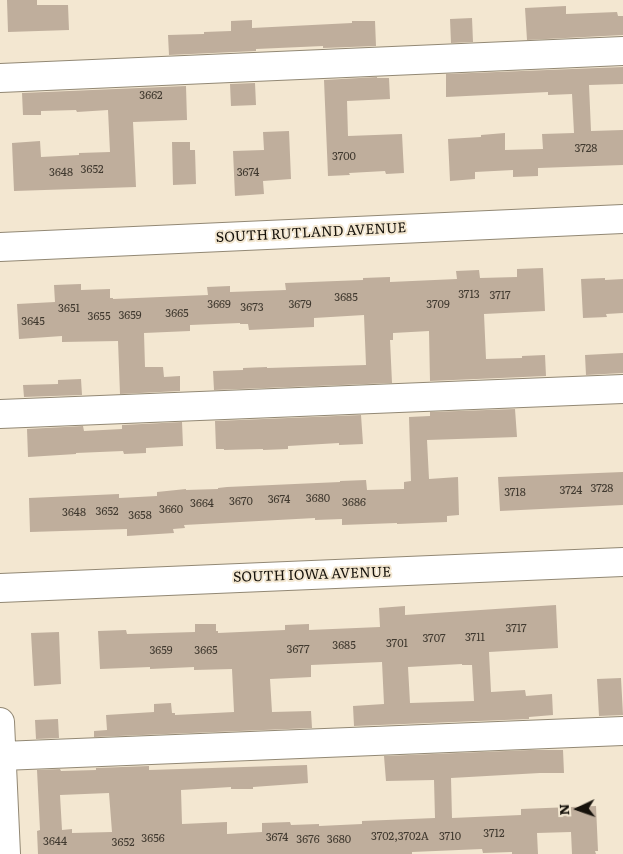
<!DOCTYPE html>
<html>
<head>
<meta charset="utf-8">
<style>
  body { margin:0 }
  #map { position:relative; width:623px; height:854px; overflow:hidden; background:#f3e7d1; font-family:Literata,serif }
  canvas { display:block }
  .north { position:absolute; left:553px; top:784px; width:50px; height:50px; -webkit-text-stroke:4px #f3e7d1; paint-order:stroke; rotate:267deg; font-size:14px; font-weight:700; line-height:20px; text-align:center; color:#16120b }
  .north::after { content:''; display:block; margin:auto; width:18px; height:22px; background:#16120b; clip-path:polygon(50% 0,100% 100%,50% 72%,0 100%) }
</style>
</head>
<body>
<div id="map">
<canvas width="623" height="854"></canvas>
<div class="north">N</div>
</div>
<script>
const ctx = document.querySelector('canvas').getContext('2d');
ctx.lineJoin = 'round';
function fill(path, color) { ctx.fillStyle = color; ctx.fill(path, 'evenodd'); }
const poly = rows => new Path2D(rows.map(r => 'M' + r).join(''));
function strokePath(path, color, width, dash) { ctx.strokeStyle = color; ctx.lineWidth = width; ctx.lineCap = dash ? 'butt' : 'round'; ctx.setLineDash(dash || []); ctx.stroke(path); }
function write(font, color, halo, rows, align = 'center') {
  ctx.font = font + ' Literata,serif'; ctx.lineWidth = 4; ctx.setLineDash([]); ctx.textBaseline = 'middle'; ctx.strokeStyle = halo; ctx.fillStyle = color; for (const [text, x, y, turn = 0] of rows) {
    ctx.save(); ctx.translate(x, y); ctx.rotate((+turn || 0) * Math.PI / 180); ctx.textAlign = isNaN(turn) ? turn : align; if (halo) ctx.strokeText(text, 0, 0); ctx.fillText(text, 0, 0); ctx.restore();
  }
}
const building = poly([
  [7,0,37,0,37,5,68,5,69,30,8,32],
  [566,6,566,14,617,12,618,16,623,16,623,35,527,40,525,8],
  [472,18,473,42,451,43,450,19],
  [252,20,252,28,352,23,352,21,375,21,376,46,323,48,323,46,256,49,256,51,169,55,168,35,204,34,204,32,231,31,231,21],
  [623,67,623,84,589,85,591,131,623,130,623,165,538,168,538,176,513,177,513,170,475,172,475,179,450,181,448,139,481,137,481,135,505,133,505,150,543,149,542,134,574,133,572,94,548,95,548,92,446,97,446,74],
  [377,77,377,78,389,78,390,99,347,101,348,136,402,134,404,173,386,174,385,171,349,173,350,175,328,176,324,80],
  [255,83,256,105,231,106,230,84],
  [186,86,187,120,133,122,136,187,14,191,12,143,40,141,41,157,79,155,79,153,110,152,108,110,77,112,76,110,41,111,41,115,23,115,22,93],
  [289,131,291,179,263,181,264,194,235,196,233,151,264,150,263,132],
  [172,142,190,142,190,150,195,150,196,184,173,185],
  [543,268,545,311,484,314,486,359,522,358,522,356,545,355,546,376,430,381,429,331,393,333,393,340,390,340,392,383,214,390,213,371,243,370,243,368,267,367,267,368,366,365,364,315,314,318,314,327,249,330,248,324,240,324,240,323,190,325,190,331,144,333,145,367,163,367,164,377,180,376,180,391,120,394,118,341,62,342,62,336,19,339,17,304,55,302,54,285,81,284,81,290,110,289,110,298,113,298,113,299,208,295,207,287,230,286,230,292,286,290,285,283,363,280,363,278,390,277,390,282,457,279,456,271,479,270,480,278,517,277,517,269],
  [605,278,605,280,623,279,623,313,606,314,607,317,583,318,581,279],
  [623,353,623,373,586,375,585,355],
  [81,379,82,395,24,397,23,385,58,384,58,380],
  [515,409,517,437,427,440,429,479,458,477,459,515,447,516,447,522,397,524,397,523,342,525,342,519,315,520,315,518,184,525,185,528,173,529,174,533,127,536,127,529,30,532,29,498,119,494,119,498,157,496,157,492,186,489,186,490,218,489,218,488,227,487,340,482,340,481,366,480,367,490,404,489,404,482,411,481,409,417,430,416,430,412],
  [361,415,363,444,339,445,339,443,288,446,288,449,263,450,263,449,224,450,224,449,216,449,215,421],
  [182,422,183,446,146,448,146,453,124,454,123,451,76,453,76,454,28,457,27,429,83,426,84,431,122,429,122,425],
  [623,472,623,505,500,511,498,477],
  [556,605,558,648,489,652,491,692,525,690,526,696,552,694,553,715,529,717,529,719,354,726,353,706,384,704,382,662,311,665,311,677,270,679,272,712,311,711,312,728,94,737,94,731,107,730,106,715,154,712,154,704,171,703,172,713,175,713,175,715,234,712,232,669,194,670,194,667,150,669,150,667,100,669,98,631,126,630,127,634,195,632,195,624,216,624,216,631,218,631,218,633,285,630,285,625,309,624,309,630,380,627,379,608,405,606,405,615],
  [462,664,462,665,472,665,474,701,410,703,408,667],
  [59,632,61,684,34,686,31,633],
  [621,678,623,715,599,716,597,679],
  [58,719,59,738,36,739,35,720],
  [530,750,563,750,564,773,540,773,451,778,452,818,521,815,521,809,596,806,598,851,595,851,596,854,572,854,571,832,537,833,538,854,512,854,512,852,483,853,482,849,412,852,412,854,38,854,37,831,40,830,37,770,60,769,61,771,96,770,96,768,149,766,149,770,307,765,308,783,253,787,253,789,231,789,231,787,181,790,182,824,227,822,227,834,262,832,262,823,290,822,291,825,319,824,319,826,362,824,362,821,435,818,434,780,386,781,384,756],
  [109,793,112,832,72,833,72,829,62,830,60,795]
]);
const minor = poly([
  [0,78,623,51],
  [0,247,623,219],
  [0,414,623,389],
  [0,588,623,562],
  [0,722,6,854],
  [2,756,623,731]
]);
const numberNames = [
  ["3662",151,96],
  ["3728",586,149],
  ["3700",344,157],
  ["3652",92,170],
  ["3648",61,173],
  ["3674",248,173],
  ["3713",469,295],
  ["3717",500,296],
  ["3685",346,298],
  ["3669",219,305],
  ["3679",300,305],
  ["3709",438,305],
  ["3673",252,308],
  ["3651",69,309],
  ["3665",177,314],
  ["3659",130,316],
  ["3655",99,317],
  ["3645",33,322],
  ["3728",602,489],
  ["3724",571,491],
  ["3718",515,493],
  ["3680",318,499],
  ["3674",279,500],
  ["3670",241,502],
  ["3686",354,503],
  ["3664",202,504],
  ["3660",171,510],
  ["3652",107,512],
  ["3648",74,513],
  ["3658",140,516],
  ["3717",516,629],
  ["3711",475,638],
  ["3707",434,639],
  ["3701",397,644],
  ["3685",344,646],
  ["3677",298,650],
  ["3659",161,651],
  ["3665",206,651],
  ["3712",494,834],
  ["3702,3702A",400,837],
  ["3710",450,837],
  ["3674",277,838],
  ["3656",153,839],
  ["3676",308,840],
  ["3680",339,840],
  ["3644",55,842],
  ["3652",123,843]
];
const streetNames = [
  ["SOUTH RUTLAND AVENUE",311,233,-3],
  ["SOUTH IOWA AVENUE",312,575,-2]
];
fill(building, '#bfae9c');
strokePath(minor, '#928874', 30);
strokePath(minor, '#fff', 28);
write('11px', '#40392f', null, numberNames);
write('14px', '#16120b', '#f3e7d1', streetNames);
</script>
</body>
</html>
